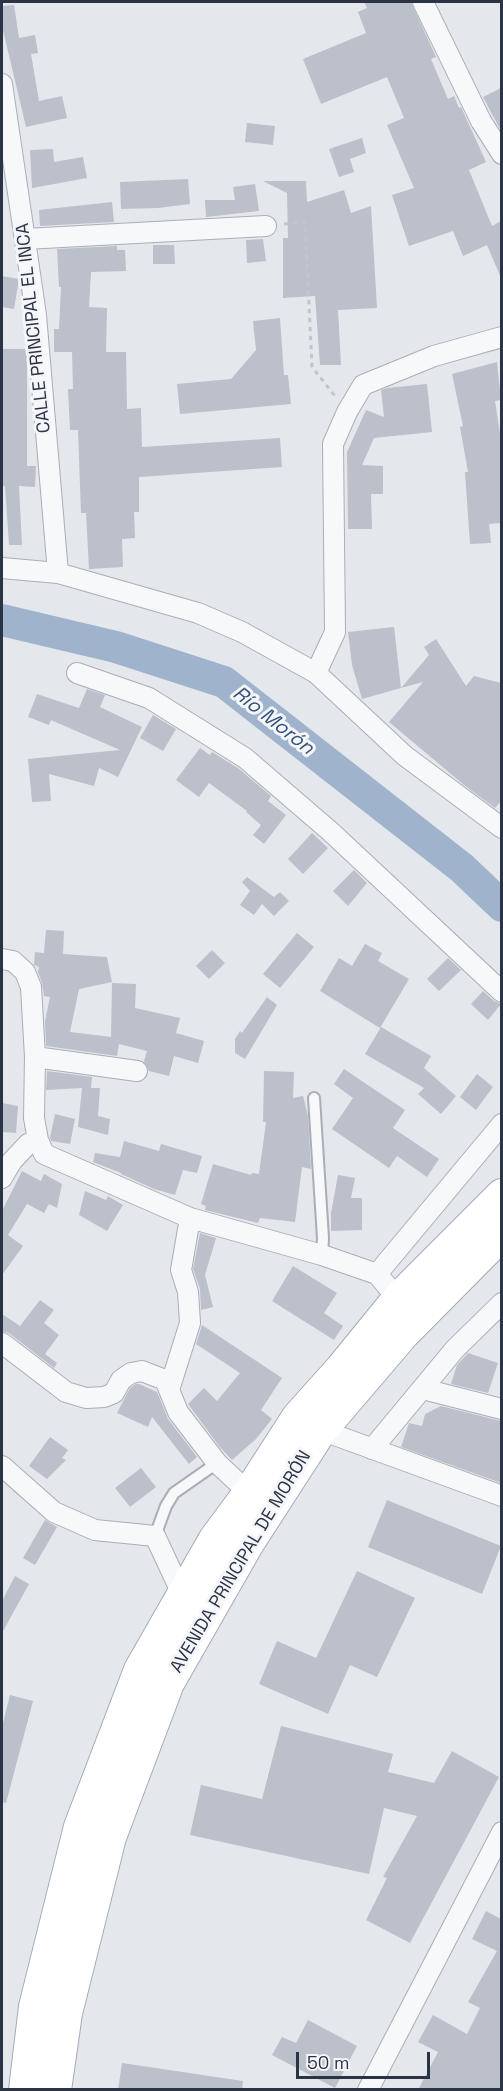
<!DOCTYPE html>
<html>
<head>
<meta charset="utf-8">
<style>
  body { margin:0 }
  #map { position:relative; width:503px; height:2091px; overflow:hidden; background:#e4e7ec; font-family:"Space Grotesk",sans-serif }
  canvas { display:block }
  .frame { position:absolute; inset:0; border:3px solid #2b3445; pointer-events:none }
  .scale { position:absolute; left:296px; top:2052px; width:134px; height:27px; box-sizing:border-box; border:3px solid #2b3445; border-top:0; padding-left:8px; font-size:18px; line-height:21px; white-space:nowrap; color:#2b3445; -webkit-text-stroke:4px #f4f6f9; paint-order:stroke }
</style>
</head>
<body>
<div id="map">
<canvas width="503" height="2091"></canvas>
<div class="frame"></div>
<div class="scale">50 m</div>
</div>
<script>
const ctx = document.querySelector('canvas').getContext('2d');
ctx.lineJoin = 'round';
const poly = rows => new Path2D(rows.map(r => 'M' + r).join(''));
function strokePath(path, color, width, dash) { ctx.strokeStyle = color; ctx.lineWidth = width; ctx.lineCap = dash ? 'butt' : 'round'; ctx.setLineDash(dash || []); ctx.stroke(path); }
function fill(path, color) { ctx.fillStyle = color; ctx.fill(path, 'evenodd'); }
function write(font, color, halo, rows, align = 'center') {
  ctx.font = font + ' "Space Grotesk",sans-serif'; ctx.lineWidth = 6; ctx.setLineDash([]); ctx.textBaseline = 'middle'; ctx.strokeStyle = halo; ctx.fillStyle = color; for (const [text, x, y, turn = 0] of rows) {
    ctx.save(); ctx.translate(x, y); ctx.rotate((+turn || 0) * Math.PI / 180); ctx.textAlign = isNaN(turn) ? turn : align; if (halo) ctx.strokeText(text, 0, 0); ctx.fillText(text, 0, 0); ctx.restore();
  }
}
const river = poly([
  [2,620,116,647,224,682,462,868,502,906]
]);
const building = poly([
  [364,2,411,2,436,57,431,59,448,99,454,96,459,108,461,107,486,162,469,170,492,226,501,221,501,278,487,245,463,256,453,231,409,246,392,195,414,188,387,125,404,118,387,77,321,104,303,59,366,33,358,12,367,8],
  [14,5,19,38,35,35,38,53,31,54,39,101,62,96,67,118,26,127,2,26,2,6],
  [501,88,501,131,483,97],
  [247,123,275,126,273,145,245,142],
  [362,138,366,153,350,159,354,172,339,177,329,149],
  [53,149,54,162,83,157,87,178,32,188,30,150],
  [188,179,190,204,158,208,121,209,120,182],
  [263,181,306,181,307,202,344,190,351,213,371,206,377,308,338,310,341,365,320,365,315,296,283,298,283,238,288,238,287,193],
  [255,184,259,211,206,217,205,200,235,200,233,187],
  [112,202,114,222,40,226,39,210],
  [263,239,266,261,247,263,246,240],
  [153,245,174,245,175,264,153,264],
  [117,246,117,250,125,250,126,271,91,272,89,307,107,308,106,352,126,352,127,409,141,408,142,447,280,438,282,467,139,477,139,512,134,512,135,538,122,539,123,567,89,569,86,513,81,513,78,430,70,430,68,389,73,389,72,352,54,352,54,329,59,329,61,287,59,287,57,249],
  [2,276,19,279,14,309,2,307],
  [280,318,284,375,288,375,291,404,180,414,177,384,231,379,256,350,253,321],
  [2,349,27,349,27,466,36,466,35,487,19,486,22,545,9,545,5,486,2,486],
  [497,362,501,400,495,401,501,440,501,523,489,524,491,543,470,544,465,472,468,472,460,427,463,426,452,374],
  [427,384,432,432,374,438,362,465,383,466,383,494,371,494,372,529,348,529,347,452,366,410,384,417,381,390,388,388],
  [394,627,401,688,362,699,352,665,348,632],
  [436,639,466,686,474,676,501,683,501,801,495,808,464,785,389,722,423,682,401,688,429,655,424,647],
  [87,689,105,695,100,707,142,727,118,777,99,768,94,786,49,774,51,801,32,802,28,759,120,750,51,720,49,725,28,717,37,694,79,708],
  [153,715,176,729,163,751,140,738],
  [200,748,210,755,212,752,238,768,271,796,268,801,286,815,264,844,253,835,261,825,246,812,247,811,209,783,199,797,176,780],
  [312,833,328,848,303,874,288,859],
  [354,870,367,883,348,906,333,891],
  [247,877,274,897,280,892,289,901,274,916,262,904,254,915,240,905,250,891,242,882],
  [46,930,64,931,63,954,107,957,112,982,79,989,70,1032,111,1037,112,983,136,984,135,1008,180,1018,176,1033,204,1041,198,1063,174,1056,169,1076,149,1071,144,1061,147,1051,119,1044,117,1056,46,1046,45,1021,50,997,44,996,42,983,38,972,39,967,34,965,35,952,44,953],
  [297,933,314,947,280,988,263,974],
  [365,944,382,953,378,961,409,979,380,1028,320,991,339,958,352,966],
  [212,950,225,963,209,979,196,966],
  [448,958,461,970,439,991,427,979],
  [483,991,494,1001,501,1004,488,1020,471,1004],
  [267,997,277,1005,245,1059,235,1053,235,1039,240,1031,242,1033],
  [381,1027,431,1056,424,1068,456,1096,441,1114,418,1094,424,1088,365,1054],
  [344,1069,405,1110,393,1128,439,1159,427,1177,397,1156,389,1168,332,1129,353,1098,334,1084],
  [47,1071,92,1077,91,1088,100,1088,98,1116,110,1119,108,1135,78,1127,82,1088,46,1090],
  [264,1071,294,1072,293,1098,303,1096,308,1116,311,1169,302,1167,295,1222,260,1218,258,1223,205,1210,206,1206,201,1204,213,1164,251,1175,252,1173,259,1174,266,1122,263,1122],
  [477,1074,493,1087,476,1110,460,1097],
  [2,1103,18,1106,16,1133,2,1132],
  [55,1114,75,1119,70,1144,51,1141,50,1138],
  [124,1141,159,1151,161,1144,202,1156,197,1173,183,1170,175,1195,154,1189,121,1174,121,1173,93,1162,95,1153,120,1157],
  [22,1171,41,1181,44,1174,62,1184,57,1208,49,1204,44,1213,27,1204,8,1235,23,1246,2,1275,2,1211],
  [338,1175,355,1178,351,1198,362,1198,362,1230,331,1231,331,1213],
  [85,1191,106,1200,108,1196,123,1205,107,1231,79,1215],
  [200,1233,216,1238,205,1275,213,1307,201,1310,200,1289,193,1269],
  [293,1266,337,1293,324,1313,343,1326,334,1340,272,1301],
  [40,1300,54,1310,44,1323,59,1335,45,1354,57,1363,54,1368,9,1333,2,1331,2,1314,20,1326],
  [202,1325,282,1378,261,1410,272,1419,256,1439,232,1460,219,1446,188,1404,204,1388,217,1401,240,1373,196,1344],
  [468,1353,498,1363,488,1393,451,1384,457,1365],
  [136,1384,139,1384,157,1392,168,1419,197,1457,189,1464,152,1417,148,1427,117,1413,130,1388],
  [441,1406,501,1421,501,1483,401,1447,409,1423,422,1426,425,1414],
  [50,1437,68,1450,62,1458,66,1460,47,1479,29,1466],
  [141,1468,156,1487,130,1507,115,1488],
  [387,1500,501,1546,482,1594,368,1547],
  [45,1520,57,1527,35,1565,23,1558],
  [357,1571,415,1598,377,1677,350,1665,328,1714,259,1684,277,1641,316,1658],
  [15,1576,29,1584,2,1633,2,1601],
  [10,1695,33,1701,6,1803,2,1802,2,1727],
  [281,1726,393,1754,388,1772,434,1783,452,1751,499,1777,410,1943,366,1920,387,1878,383,1877,417,1816,384,1808,369,1874,190,1835,201,1785,262,1799],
  [486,1911,501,1919,501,2090,418,2090,438,2052,418,2042,433,2015,467,2034,480,2008,468,2002,497,1951,472,1939],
  [308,2020,357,2046,335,2088,272,2055,282,2037,296,2043],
  [122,2063,243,2081,242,2090,118,2090]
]);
const path = poly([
  [284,224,305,222,312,367,335,396]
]);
const lane = poly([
  [314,1098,323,1238,322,1255],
  [155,1536,166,1506,174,1493,217,1463]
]);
const street = poly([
  [423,2,481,121,502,154],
  [2,84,36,315,58,573],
  [25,239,266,226],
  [2,568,58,573,198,613,242,632,316,673,405,756,502,828],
  [77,673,149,698,245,758,331,832,502,992],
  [316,673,335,632,333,444,347,412,363,385,434,356,502,337],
  [2,959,13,961,25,972,31,987,35,1057,34,1118,38,1140,44,1154,190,1218,322,1255,377,1274,398,1299],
  [35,1057,137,1071],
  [2,1178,12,1161,28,1144,38,1140],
  [377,1274,502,1124],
  [2,1343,66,1392,86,1398,104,1397,114,1393,121,1380,131,1373,142,1371,165,1380,178,1412,217,1463,249,1493],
  [423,1389,502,1409],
  [169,1390,190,1323,188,1292,181,1270,190,1218],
  [321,1430,502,1496],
  [372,1449,455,1349,502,1303],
  [2,1466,54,1512,95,1530,155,1536,183,1596],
  [368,2090,502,1832]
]);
const primary = poly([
  [25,2090,35,2007,80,1827,140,1670,215,1539,249,1493,298,1417,341,1369,398,1299,502,1195],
  [55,2090,66,2013,110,1837,168,1683,248,1543,321,1430,403,1334,502,1234]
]);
const streetNames = [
  ["CALLE PRINCIPAL EL INCA",34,328,-96],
  ["AVENIDA PRINCIPAL DE MORÓN",241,1562,-59]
];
const waterNames = [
  ["Río Morón",273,721,38]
];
strokePath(river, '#9fb4cc', 32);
fill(building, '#bbc0ca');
strokePath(lane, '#a9aeb7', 14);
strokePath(street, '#a9aeb7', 22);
strokePath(primary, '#a3abb8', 34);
strokePath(path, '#c2c5cb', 3, [4.5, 4.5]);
strokePath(lane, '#f7f8fa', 10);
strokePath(street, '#f7f8fa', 20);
strokePath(primary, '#fff', 32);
write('18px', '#2b3445', '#f4f6f9', streetNames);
write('italic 20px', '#34527a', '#f4f6f9', waterNames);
</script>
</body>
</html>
